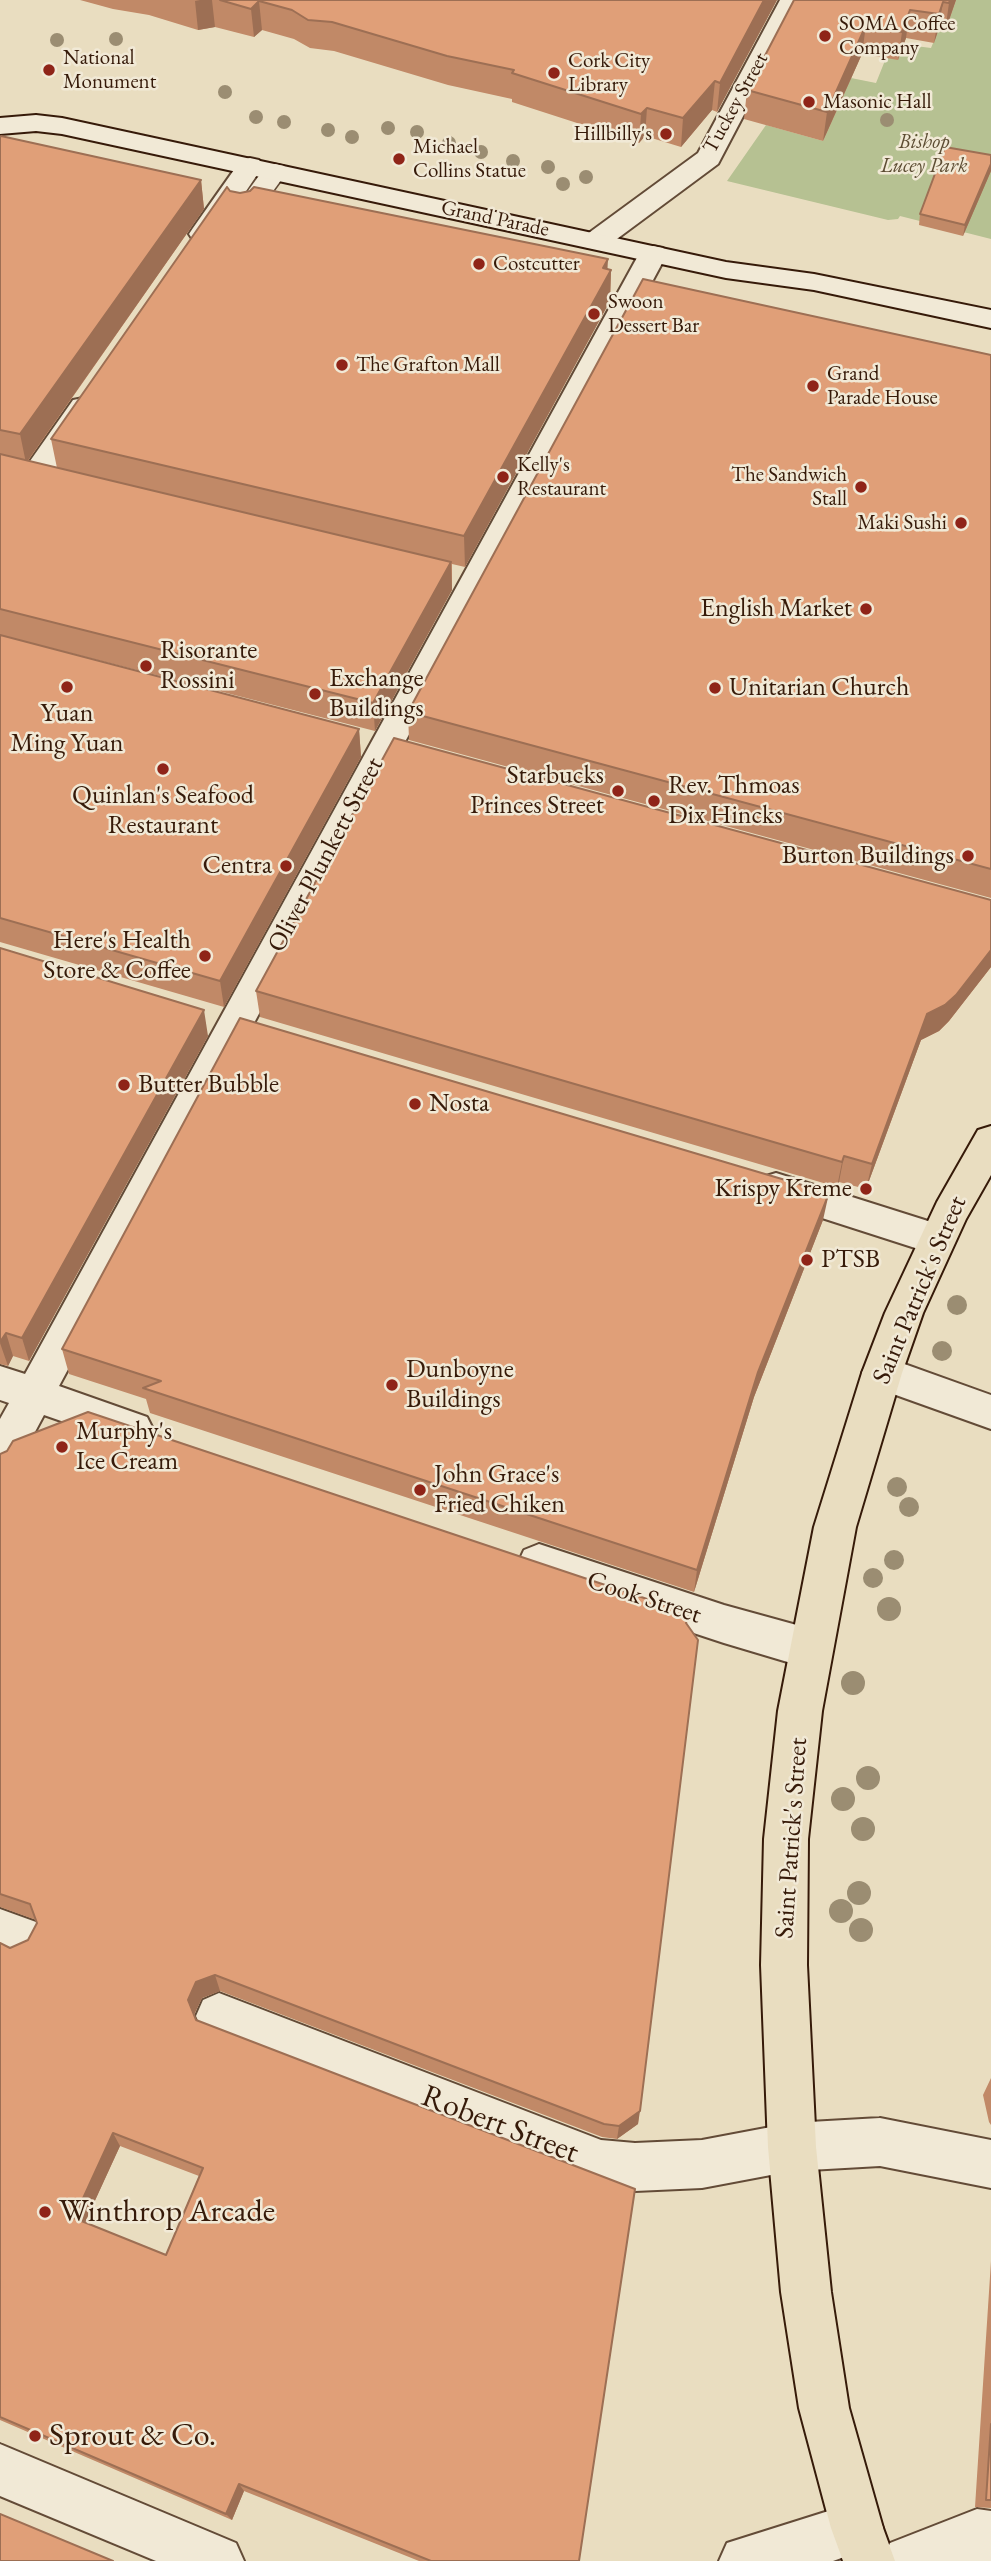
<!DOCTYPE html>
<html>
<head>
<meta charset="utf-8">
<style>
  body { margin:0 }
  canvas { display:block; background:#e9ddc0 }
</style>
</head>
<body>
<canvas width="991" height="2561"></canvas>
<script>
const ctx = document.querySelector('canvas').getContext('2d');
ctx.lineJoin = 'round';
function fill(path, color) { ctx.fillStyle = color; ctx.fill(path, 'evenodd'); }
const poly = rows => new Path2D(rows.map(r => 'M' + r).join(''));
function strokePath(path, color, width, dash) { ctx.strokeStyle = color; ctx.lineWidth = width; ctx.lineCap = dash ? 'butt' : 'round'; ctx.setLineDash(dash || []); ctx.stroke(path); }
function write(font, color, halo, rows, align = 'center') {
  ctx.font = font + ' "EB Garamond",serif'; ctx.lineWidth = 5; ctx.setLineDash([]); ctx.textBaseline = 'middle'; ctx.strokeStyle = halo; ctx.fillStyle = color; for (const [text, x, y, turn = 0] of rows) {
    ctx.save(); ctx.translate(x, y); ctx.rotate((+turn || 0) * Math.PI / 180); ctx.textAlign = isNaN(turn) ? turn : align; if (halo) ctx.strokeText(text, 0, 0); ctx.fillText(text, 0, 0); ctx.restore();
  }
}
const green = poly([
  [956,0,991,0,991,239,900,216,898,219,888,220,727,181,766,125,823,141,851,78,876,83,892,43,931,48,938,31,945,32]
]);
const service = poly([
  [275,164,284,166,287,171,284,176,252,220,243,222,234,220,231,215,234,210,266,166,275,164]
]);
const pedestrian = poly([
  [780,0,804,0,718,164,606,247,596,249,586,247,582,241,586,235,698,153,780,0],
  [250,158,259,160,263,166,213,240,203,242,193,240,189,234,193,228,241,160,250,158],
  [653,246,663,248,667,254,59,1386,147,1417,153,1429,147,1441,133,1446,44,1415,14,1471,0,1476,0,1419,9,1403,0,1400,0,1366,25,1374,639,254,643,248,653,246],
  [83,398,93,400,98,407,45,485,34,488,23,485,19,478,23,471,73,400,83,398],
  [776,1173,950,1228,956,1239,950,1250,937,1255,763,1199,757,1188,763,1177,776,1173],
  [539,1544,724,1605,811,1629,826,1635,832,1649,826,1663,811,1669,724,1643,539,1582,524,1576,518,1563,524,1550,539,1544],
  [0,1909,36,1922,43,1938,36,1954,20,1961,0,1953,0,1909],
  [219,1993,601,2140,635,2143,702,2140,792,2123,809,2130,816,2147,809,2164,792,2171,702,2188,635,2191,601,2188,203,2032,196,2016,203,2000,219,1993],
  [0,2444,236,2543,244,2561,156,2561,0,2496,0,2444],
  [857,2502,875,2510,883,2528,875,2546,833,2561,719,2561,727,2543,857,2502]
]);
const minor = poly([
  [880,2118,991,2140,991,2188,880,2166,792,2171,775,2164,768,2147,775,2130,792,2123,880,2118],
  [977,2509,991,2511,991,2561,882,2561,890,2543,977,2509]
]);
const tertiary = poly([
  [882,1356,991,1395,991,1429,868,1385,862,1373,868,1361,882,1356]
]);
const secondary = poly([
  [36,115,62,118,726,262,814,274,991,310,991,328,814,290,726,278,62,134,36,131,0,134,0,118,36,115]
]);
const trunk = poly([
  [991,1126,991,1175,966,1219,923,1313,902,1373,856,1527,822,1711,808,1839,807,1965,816,2147,831,2292,849,2408,883,2528,895,2561,843,2561,831,2528,799,2408,781,2292,768,2147,761,1965,764,1839,778,1711,814,1527,862,1373,885,1313,937,1202,978,1130,991,1126]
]);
const trees = [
  [116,39,7],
  [57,40,7],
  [225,92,7],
  [256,117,7],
  [887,120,7],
  [284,122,7],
  [388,128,7],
  [328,130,7],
  [417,132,7],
  [352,137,7],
  [449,143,7],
  [481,152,7],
  [513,161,7],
  [548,167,7],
  [586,177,7],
  [563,184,7],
  [957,1305,10],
  [942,1351,10],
  [897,1487,10],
  [909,1507,10],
  [894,1560,10],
  [873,1578,10],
  [889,1609,12],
  [853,1683,12],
  [868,1778,12],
  [843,1799,12],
  [863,1829,12],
  [859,1893,12],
  [841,1911,12],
  [861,1930,12]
];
const wall = poly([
  [80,0,777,0,717,112,712,110,681,147,645,136,639,143,512,102,512,99,448,85,334,51,310,48,294,39,262,30,254,37,215,27,198,30,149,15,113,9],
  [794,0,956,0,945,32,938,31,934,43,906,38,898,60,862,54,823,141,744,119,747,90],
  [0,137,201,180,204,209,28,461,57,468,51,439,230,191,611,270,610,301,465,567,452,564,452,590,375,731,0,635],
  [991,155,991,171,963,236,919,225,920,214],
  [991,355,991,898,409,740,408,712],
  [0,635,359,729,361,757,224,1007,0,942],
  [991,900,991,967,949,1021,939,1031,921,1040,866,1189,839,1182,837,1187,260,1017,256,991],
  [0,948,208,1036,29,1361,13,1356,8,1366,0,1364],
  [823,1220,754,1397,694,1592,150,1413,146,1399,69,1374,62,1349],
  [0,1454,687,1624,638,2124,617,2139,602,2137,220,1991,202,1998,194,2014,196,2020,579,2561,419,2561,244,2491,232,2520,0,2420,0,1943,10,1948,28,1940,37,1923,36,1920,0,1907],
  [120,2146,199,2176,166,2255,85,2222],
  [991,2078,991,2125,989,2122,983,2095],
  [991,2261,991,2508,975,2507]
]);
const shadedWall = poly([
  [200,0,212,0,215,27,198,30,195,1],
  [764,0,777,0,717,112,720,83],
  [950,0,956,0,945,32,949,3],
  [259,1,262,30,254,37,251,9],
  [943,2,938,31,934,43,939,14],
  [910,10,906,38,898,60,902,32],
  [866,25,862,54,823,141,827,112],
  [715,81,712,110,681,147,683,118],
  [647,108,645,136,639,143,641,114],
  [991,164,991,171,963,236,965,225],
  [201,180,204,209,26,463,20,434],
  [608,259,607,278,611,270,610,301,465,567,464,536],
  [451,562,452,590,375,731,373,703],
  [359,729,361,757,224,1007,220,981],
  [991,950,991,967,949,1021,939,1031,921,1040,866,1189,872,1164,927,1014],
  [204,1010,208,1036,29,1361,22,1338],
  [844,1156,839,1182,837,1187,842,1162],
  [829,1193,823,1220,754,1397,694,1592,697,1570,758,1372],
  [6,1333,13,1356,8,1366,0,1343],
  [215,1975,220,1991,202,1998,194,2015,188,2000,196,1982],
  [640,2111,638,2124,617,2139,619,2126],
  [113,2133,120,2146,82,2229,74,2218],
  [239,2484,244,2491,232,2520,226,2514]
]);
const building = poly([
  [220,0,764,0,720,83,715,81,683,118,647,108,641,114,512,73,514,70,447,56,332,22,308,20,292,10,259,1,251,9,220,0],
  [794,0,950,0,949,3,943,2,939,14,910,10,902,32,866,25,827,112,747,90,794,0],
  [1,136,201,180,20,434,0,430,0,137,1,136],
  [945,147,991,155,991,164,965,225,920,214,945,147],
  [227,187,230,191,240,193,250,191,254,187,608,259,603,268,611,270,464,536,51,439,227,187],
  [643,279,991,355,991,869,408,712,643,279],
  [0,454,451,562,373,703,0,609,0,454],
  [0,635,359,729,220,981,0,918,0,635],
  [394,738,991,900,991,950,956,995,945,1005,927,1014,872,1164,844,1156,842,1162,256,991,394,738],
  [0,948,204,1010,22,1338,6,1333,0,1342,0,948],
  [240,1018,829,1193,758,1372,697,1570,143,1388,161,1381,62,1349,240,1018],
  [88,1412,689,1613,686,1623,698,1640,640,2111,619,2126,604,2124,215,1975,196,1982,188,2000,196,2020,635,2189,579,2561,431,2561,239,2484,226,2514,0,2417,0,1943,10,1948,28,1940,37,1923,30,1904,0,1894,0,1454,7,1451,13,1441,88,1412],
  [113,2133,203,2168,166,2255,74,2218,113,2133],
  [991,2424,991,2500,986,2500,991,2424],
  [0,2514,113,2561,0,2561,0,2514]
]);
const markers = [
  [825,36,7,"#8f2418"],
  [49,70,7,"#8f2418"],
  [554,73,7,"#8f2418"],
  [809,102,7,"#8f2418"],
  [666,134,7,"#8f2418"],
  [399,159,7,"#8f2418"],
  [479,264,7,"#8f2418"],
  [594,314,7,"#8f2418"],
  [342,365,7,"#8f2418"],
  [813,386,7,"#8f2418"],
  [503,477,7,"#8f2418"],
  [861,487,7,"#8f2418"],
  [961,523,7,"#8f2418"],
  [866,609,7,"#8f2418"],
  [146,666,7,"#8f2418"],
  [67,687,7,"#8f2418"],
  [715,688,7,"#8f2418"],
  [315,694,7,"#8f2418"],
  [163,769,7,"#8f2418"],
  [618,791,7,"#8f2418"],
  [654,801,7,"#8f2418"],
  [968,856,7,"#8f2418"],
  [286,866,7,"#8f2418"],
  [205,956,7,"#8f2418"],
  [124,1085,7,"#8f2418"],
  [415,1104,7,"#8f2418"],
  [866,1189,7,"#8f2418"],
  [807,1260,7,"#8f2418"],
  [392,1385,7,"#8f2418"],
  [62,1447,7,"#8f2418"],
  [420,1490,7,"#8f2418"],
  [45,2212,7,"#8f2418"],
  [35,2436,7,"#8f2418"]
];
const farPoinames = [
  ["SOMA Coffee",839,24],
  ["Company",839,48],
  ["National",63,58],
  ["Monument",63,82],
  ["Cork City",568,61],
  ["Library",568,85],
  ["Masonic Hall",823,102],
  ["Hillbilly's",652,134,"right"],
  ["Michael",413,147],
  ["Collins Statue",413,171],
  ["Costcutter",493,264],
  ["Swoon",608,302],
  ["Dessert Bar",608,326],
  ["The Grafton Mall",356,365],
  ["Grand",827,374],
  ["Parade House",827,398],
  ["Kelly's",517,465],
  ["Restaurant",517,489],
  ["The Sandwich",847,475,"right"],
  ["Stall",847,499,"right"],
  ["Maki Sushi",947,523,"right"]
];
const farStreetnames = [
  ["Tuckey Street",736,103,-61],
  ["Grand Parade",495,219,12]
];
const farParknames = [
  ["Bishop",924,142],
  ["Lucey Park",924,166]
];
const poiNames = [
  ["English Market",852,609,"right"],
  ["Risorante",160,651],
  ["Rossini",160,681],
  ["Exchange",329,679],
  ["Buildings",329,709],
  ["Unitarian Church",729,688],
  ["Yuan",67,714,"center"],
  ["Ming Yuan",67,744,"center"],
  ["Starbucks",604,776,"right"],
  ["Princes Street",604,806,"right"],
  ["Rev. Thmoas",668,786],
  ["Dix Hincks",668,816],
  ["Quinlan's Seafood",163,796,"center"],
  ["Restaurant",163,826,"center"],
  ["Burton Buildings",954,856,"right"],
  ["Centra",272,866,"right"],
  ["Here's Health",191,941,"right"],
  ["Store & Coffee",191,971,"right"],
  ["Butter Bubble",138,1085],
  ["Nosta",429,1104],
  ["Krispy Kreme",852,1189,"right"],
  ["PTSB",821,1260],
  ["Dunboyne",406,1370],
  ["Buildings",406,1400],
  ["Murphy's",76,1432],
  ["Ice Cream",76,1462],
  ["John Grace's",434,1475],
  ["Fried Chiken",434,1505]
];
const streetNames = [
  ["Oliver Plunkett Street",326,855,-62],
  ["Saint Patrick's Street",920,1290,-67],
  ["Cook Street",644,1598,18],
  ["Saint Patrick's Street",792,1838,-86]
];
const nearStreetnames = [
  ["Robert Street",500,2125,21]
];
const nearPoinames = [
  ["Winthrop Arcade",59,2212],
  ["Sprout & Co.",49,2436]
];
fill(green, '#b6c192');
strokePath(service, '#634b37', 3);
strokePath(pedestrian, '#634b37', 4);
strokePath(minor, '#634b37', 4);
strokePath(tertiary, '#634b37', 4);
strokePath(secondary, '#361a09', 4);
strokePath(trunk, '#361a09', 4);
fill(service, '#f1e9d6');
fill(pedestrian, '#f1e9d6');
fill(minor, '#f1e9d6');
fill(tertiary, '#f1e9d6');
fill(secondary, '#f1e9d6');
fill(trunk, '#e9ddc0');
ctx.fillStyle = '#9b8d72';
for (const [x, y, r] of trees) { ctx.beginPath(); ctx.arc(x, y, r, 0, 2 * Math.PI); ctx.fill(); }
fill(wall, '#c18967');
fill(shadedWall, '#9d6f54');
fill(building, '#e09f78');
strokePath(building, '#9d6f54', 2);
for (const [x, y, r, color] of markers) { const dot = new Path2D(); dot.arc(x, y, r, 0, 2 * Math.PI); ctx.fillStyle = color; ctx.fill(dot); strokePath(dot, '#f1e9d6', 2.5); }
write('21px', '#361a09', '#f1e9d6', farPoinames, 'left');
write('21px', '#361a09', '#f1e9d6', farStreetnames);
write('italic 21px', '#5c4c32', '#f1e9d6', farParknames);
write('26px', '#361a09', '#f1e9d6', poiNames, 'left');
write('26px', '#361a09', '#f1e9d6', streetNames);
write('32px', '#361a09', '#f1e9d6', nearStreetnames);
write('32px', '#361a09', '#f1e9d6', nearPoinames, 'left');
</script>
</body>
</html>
